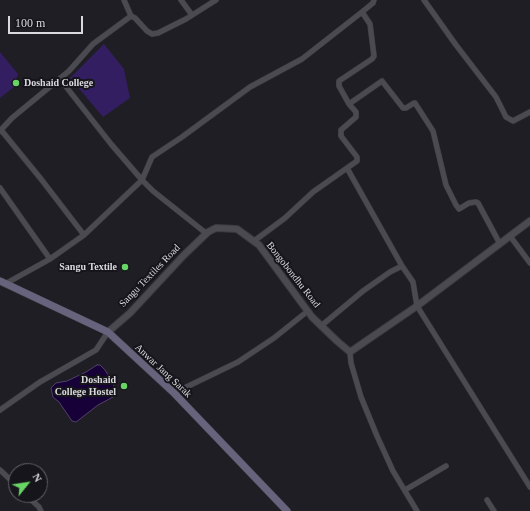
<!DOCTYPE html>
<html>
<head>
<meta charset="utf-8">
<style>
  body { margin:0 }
  #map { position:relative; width:530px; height:511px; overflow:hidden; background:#1f1e25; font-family:Georgia,serif }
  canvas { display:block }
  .north { position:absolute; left:8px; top:463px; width:40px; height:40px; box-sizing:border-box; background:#16151b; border:1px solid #646369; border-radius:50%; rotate:60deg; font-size:11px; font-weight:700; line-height:16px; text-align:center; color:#dad9dd }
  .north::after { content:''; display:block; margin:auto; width:14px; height:18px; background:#68d465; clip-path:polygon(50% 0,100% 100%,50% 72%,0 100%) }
  .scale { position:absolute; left:8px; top:16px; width:75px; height:18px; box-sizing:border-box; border:2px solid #dad9dd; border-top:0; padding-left:5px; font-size:12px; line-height:14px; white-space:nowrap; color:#dad9dd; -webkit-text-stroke:3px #16151b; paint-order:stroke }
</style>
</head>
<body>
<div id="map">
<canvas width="530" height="511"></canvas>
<div class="north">N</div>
<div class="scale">100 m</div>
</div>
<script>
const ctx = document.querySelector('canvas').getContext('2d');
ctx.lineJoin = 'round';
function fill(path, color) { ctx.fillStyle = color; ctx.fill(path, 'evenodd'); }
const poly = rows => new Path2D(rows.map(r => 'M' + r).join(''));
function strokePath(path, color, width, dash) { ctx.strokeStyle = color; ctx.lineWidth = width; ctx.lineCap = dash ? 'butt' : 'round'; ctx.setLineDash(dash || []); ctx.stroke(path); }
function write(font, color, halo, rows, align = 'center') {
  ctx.font = font + ' Georgia,serif'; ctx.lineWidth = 4; ctx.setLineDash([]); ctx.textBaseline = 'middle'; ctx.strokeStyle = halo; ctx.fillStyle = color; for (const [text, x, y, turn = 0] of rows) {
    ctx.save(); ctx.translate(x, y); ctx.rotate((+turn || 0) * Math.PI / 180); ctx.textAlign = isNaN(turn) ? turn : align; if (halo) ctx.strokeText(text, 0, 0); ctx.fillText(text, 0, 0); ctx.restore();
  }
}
const green = poly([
  [104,44,124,69,130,98,103,117,70,78],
  [0,52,18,74,14,87,0,98]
]);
const water = poly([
  [97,365,100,365,105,370,110,378,114,386,113,397,98,405,76,422,72,421,59,402,53,397,51,388,56,383,67,381,86,372,97,365]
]);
const minor = poly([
  [124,0,131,16],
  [181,0,192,15],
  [424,0,456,45,496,97,506,117,513,121,530,112],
  [131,16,135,18,147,31,152,34,158,33,186,19,216,0],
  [60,79,111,144,142,180,153,191,207,234],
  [349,104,382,81,403,108,406,108,414,103,415,103,433,131,446,185,456,205,459,209,469,203,476,202,478,203,500,244],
  [1,130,41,179,84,235],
  [0,131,12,118,69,71,93,44,131,16],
  [347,168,402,266],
  [0,188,50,259],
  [510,236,530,263],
  [254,241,285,218,313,192,357,161,357,157,341,136,341,130,356,117,356,112,349,104,339,86,339,81,372,59,374,56,370,24,362,12],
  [5,284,50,259,84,235,142,180,152,157,182,137,250,87,302,59,362,12,373,3,374,0],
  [321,326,363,291,390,272,402,266,413,282,417,306,530,487],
  [350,352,351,363,361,397,377,436,393,471,417,511],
  [174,393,238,362,274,338,304,314],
  [0,410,40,382,96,350,108,332],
  [0,470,16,485],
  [405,490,446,466],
  [26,495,39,507,41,511],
  [487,500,494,511]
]);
const tertiary = poly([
  [108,332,130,313,184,255,208,232,216,228,237,229,259,245,312,317,337,341,350,352,417,306,530,221]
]);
const secondary = poly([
  [0,281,108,332,174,393,287,511]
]);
const markers = [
  [16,83,4,"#68d465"],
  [125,267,4,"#68d465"],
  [124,386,4,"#68d465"]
];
const poiNames = [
  ["Doshaid College",24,83,"left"],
  ["Sangu Textile",117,267],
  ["Doshaid",116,380],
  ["College Hostel",116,392]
];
const streetNames = [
  ["Bongobondhu Road",293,275,52],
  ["Sangu Textiles Road",150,276,-46],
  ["Anwar Jang Sarak",163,371,43]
];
fill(green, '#331e61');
fill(water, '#160037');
strokePath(water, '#514169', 1);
strokePath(minor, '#3b3a40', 6);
strokePath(tertiary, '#3b3a40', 8);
strokePath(secondary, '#3b3a40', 8);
strokePath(minor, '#4b4a51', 5);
strokePath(tertiary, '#4b4a51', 6);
strokePath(secondary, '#68637c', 7);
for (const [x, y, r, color] of markers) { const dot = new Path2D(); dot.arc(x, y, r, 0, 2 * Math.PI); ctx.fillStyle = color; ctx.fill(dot); strokePath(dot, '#16151b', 1.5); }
write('bold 10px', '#dad9dd', '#16151b', poiNames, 'right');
write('10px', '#dad9dd', '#16151b', streetNames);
</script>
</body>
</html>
